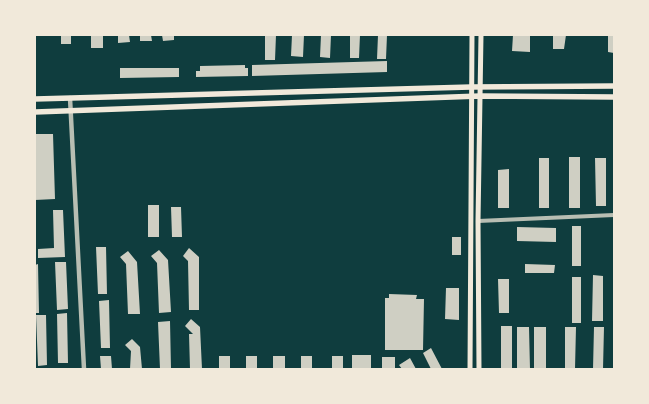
<!DOCTYPE html>
<html>
<head>
<meta charset="utf-8">
<style>
  body { margin:0 }
  #map { position:relative; width:649px; height:404px; overflow:hidden; background:#0f3d3e; font-family:"Source Serif 4",serif }
  canvas { display:block }
  .frame { position:absolute; inset:0; border:36px solid #f1e9da; pointer-events:none }
</style>
</head>
<body>
<div id="map">
<canvas width="649" height="404"></canvas>
<div class="frame"></div>
</div>
<script>
const ctx = document.querySelector('canvas').getContext('2d');
ctx.lineJoin = 'round';
function fill(path, color) { ctx.fillStyle = color; ctx.fill(path, 'evenodd'); }
const poly = rows => new Path2D(rows.map(r => 'M' + r).join(''));
function strokePath(path, color, width, dash) { ctx.strokeStyle = color; ctx.lineWidth = width; ctx.lineCap = dash ? 'butt' : 'round'; ctx.setLineDash(dash || []); ctx.stroke(path); }
const building = poly([
  [61,35,71,35,71,44,61,44],
  [91,35,103,35,103,48,91,48],
  [118,35,129,35,130,42,118,43],
  [140,35,151,35,152,41,140,41],
  [162,35,174,35,174,40,163,41],
  [265,35,276,35,275,60,265,60],
  [292,35,304,35,303,57,291,56],
  [321,35,331,35,330,58,320,57],
  [350,35,360,35,359,58,350,58],
  [378,35,387,35,386,59,377,59],
  [513,35,530,35,530,52,512,51],
  [553,35,566,35,564,49,553,49],
  [608,35,614,35,614,53,608,52],
  [387,61,387,72,252,76,252,65],
  [245,65,245,68,248,68,248,76,196,77,196,71,200,71,200,66],
  [120,68,179,68,179,77,120,78],
  [35,134,53,134,55,199,35,200],
  [569,157,580,157,580,208,569,208],
  [539,158,549,158,549,208,539,208],
  [595,158,606,158,606,206,596,206],
  [509,169,509,208,498,208,498,170],
  [148,205,159,205,159,237,148,237],
  [171,207,181,207,182,237,172,237],
  [53,210,63,210,65,257,38,258,38,249,54,248],
  [572,226,581,226,581,266,572,266],
  [517,227,556,228,556,242,517,241],
  [452,237,461,237,461,255,452,255],
  [96,247,106,247,107,294,98,294],
  [189,248,199,257,199,310,189,310,188,261,183,256],
  [159,250,168,260,171,312,159,313,157,263,151,256],
  [128,251,137,262,140,314,128,314,126,264,120,257],
  [55,262,66,262,68,309,57,310],
  [38,264,39,313,35,313,35,265],
  [525,264,555,265,554,273,525,273],
  [593,275,603,276,603,321,592,321],
  [572,277,581,277,581,323,572,323],
  [498,279,509,279,509,313,499,313],
  [446,288,459,288,459,320,445,319],
  [389,294,417,295,416,299,424,299,423,350,385,350,385,298,389,298],
  [109,300,110,348,101,348,99,301],
  [67,313,68,363,58,363,57,314],
  [36,315,46,315,47,365,38,366],
  [191,319,200,327,202,369,190,369,189,334,193,334,185,326],
  [170,321,171,369,160,369,158,322],
  [501,326,512,326,512,369,501,369],
  [517,327,529,327,530,369,517,369],
  [534,327,546,327,546,369,534,369],
  [565,327,576,327,575,369,565,369],
  [594,327,604,327,603,369,593,369],
  [132,339,140,347,142,369,130,369,131,351,125,345],
  [431,348,442,369,431,369,423,353],
  [352,355,371,355,371,369,352,369],
  [100,356,111,356,112,369,101,369],
  [219,356,230,356,230,369,219,369],
  [246,356,257,356,257,369,246,369],
  [273,356,285,356,285,369,273,369],
  [301,356,312,356,312,369,301,369],
  [332,356,343,356,343,369,332,369],
  [382,357,395,357,395,369,382,369],
  [410,358,416,369,402,369,399,365]
]);
const minor = poly([
  [478,221,614,215]
]);
const tertiary = poly([
  [70,98,84,369]
]);
const secondary = poly([
  [470,369,472,35],
  [479,369,478,221,481,35]
]);
const primary = poly([
  [35,99,471,87,614,86],
  [35,112,480,96,614,97]
]);
fill(building, '#cfcfc3');
strokePath(minor, '#b8beb3', 4);
strokePath(tertiary, '#b8beb3', 4.5);
strokePath(secondary, '#f1e9da', 5);
strokePath(primary, '#f1e9da', 5.5);
</script>
</body>
</html>
